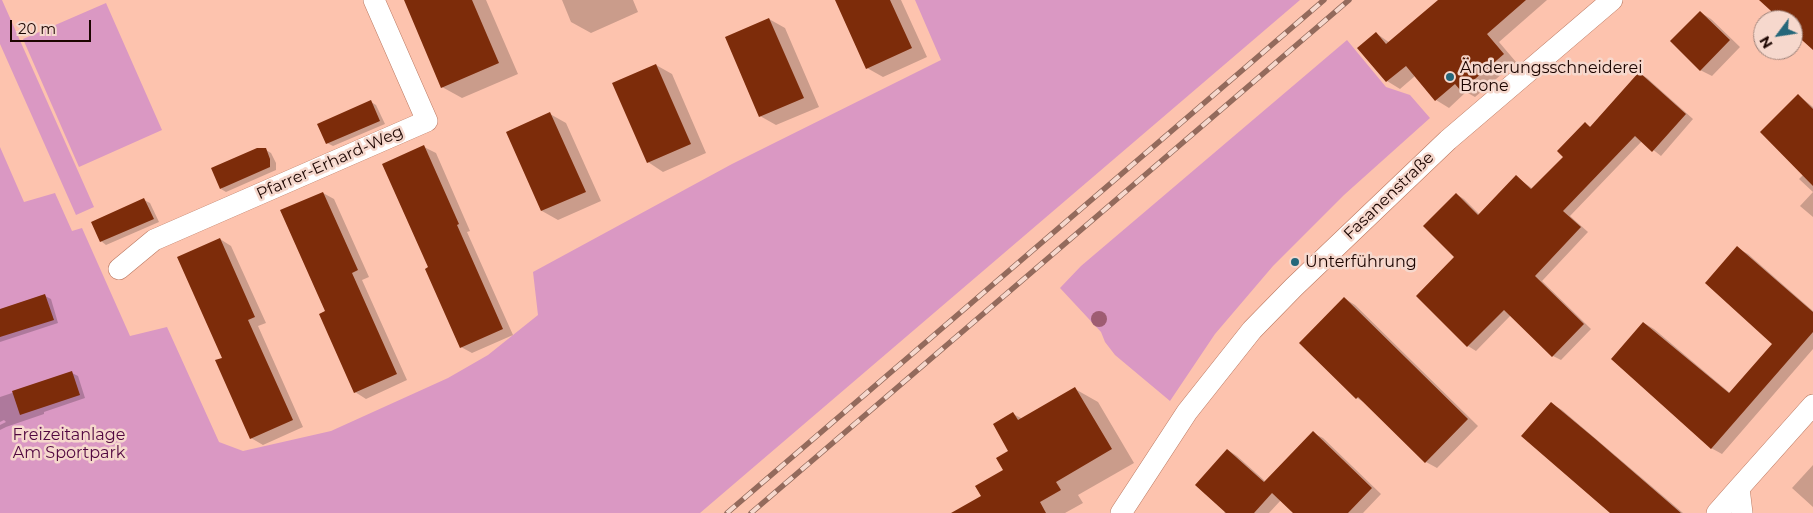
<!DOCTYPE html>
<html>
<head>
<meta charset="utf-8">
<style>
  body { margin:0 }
  #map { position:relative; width:1813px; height:513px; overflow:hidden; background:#fdc3ae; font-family:Montserrat,sans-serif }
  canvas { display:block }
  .north { position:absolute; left:1753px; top:10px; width:50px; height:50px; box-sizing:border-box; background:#f6d8cd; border:1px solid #9f847b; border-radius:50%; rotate:239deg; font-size:14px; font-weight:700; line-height:20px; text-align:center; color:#1c0500 }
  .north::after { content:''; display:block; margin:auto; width:18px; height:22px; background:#25677a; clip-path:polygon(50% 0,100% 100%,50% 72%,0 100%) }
  .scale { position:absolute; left:10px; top:20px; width:81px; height:22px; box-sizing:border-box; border:2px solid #1c0500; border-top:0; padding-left:6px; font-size:15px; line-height:18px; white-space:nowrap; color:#1c0500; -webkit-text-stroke:4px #f6d8cd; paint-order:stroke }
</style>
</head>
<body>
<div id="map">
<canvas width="1813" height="513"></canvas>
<div class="north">N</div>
<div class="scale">20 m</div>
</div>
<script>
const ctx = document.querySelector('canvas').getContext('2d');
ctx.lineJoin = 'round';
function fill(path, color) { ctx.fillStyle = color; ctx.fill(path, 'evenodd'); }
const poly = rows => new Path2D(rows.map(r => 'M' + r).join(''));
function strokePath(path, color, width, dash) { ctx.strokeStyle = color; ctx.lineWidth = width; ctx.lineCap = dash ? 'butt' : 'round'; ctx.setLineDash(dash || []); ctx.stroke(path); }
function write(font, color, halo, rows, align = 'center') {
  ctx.font = font + ' Montserrat,sans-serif'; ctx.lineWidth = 5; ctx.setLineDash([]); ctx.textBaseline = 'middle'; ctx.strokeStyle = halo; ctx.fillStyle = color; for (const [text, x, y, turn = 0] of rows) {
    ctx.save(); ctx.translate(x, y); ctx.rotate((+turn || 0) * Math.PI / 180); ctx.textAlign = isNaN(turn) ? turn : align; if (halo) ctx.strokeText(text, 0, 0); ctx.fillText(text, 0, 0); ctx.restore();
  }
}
const green = poly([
  [0,0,2,0,94,207,76,215,0,44],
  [915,0,1300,0,700,513,0,513,0,147,24,202,55,193,72,231,82,228,130,336,167,327,219,442,243,451,331,431,448,378,488,355,538,315,533,272,732,164,941,60],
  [106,3,162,130,79,167,23,39],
  [1347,40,1386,87,1410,95,1430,118,1344,195,1273,266,1215,334,1170,401,1115,355,1105,342,1101,332,1060,288,1081,266]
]);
const shadow = poly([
  [405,0,486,0,518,74,462,98,442,87],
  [562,0,633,0,638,12,591,33,571,22],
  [837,0,901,0,927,57,883,77,867,68],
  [1440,0,1547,0,1499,42,1516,62,1475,97,1466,92,1449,108,1436,100,1415,76,1400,89,1387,81,1359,48,1376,33,1390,43],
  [1700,12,1711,19,1740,47,1712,76,1700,70],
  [769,19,785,28,819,107,776,125,760,116],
  [656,65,672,74,706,153,663,172,648,162],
  [1639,73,1647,78,1693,119,1661,156,1642,141,1570,216,1588,232,1542,281,1591,329,1561,360,1553,356,1511,315,1476,351,1468,346,1417,296,1456,257,1456,194,1464,199,1480,215,1516,177,1533,189,1565,157,1585,124,1591,127],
  [1798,95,1813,107,1813,217,1800,206,1813,192,1799,179,1804,174],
  [371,102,376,105,385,124,333,146,327,143],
  [550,114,566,123,601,201,558,220,542,211],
  [424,147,436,153,470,231,467,232,513,335,472,353,461,347,430,268],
  [266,150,271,153,276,163,276,170,226,192,221,189],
  [323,193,334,199,369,277,362,280,407,380,366,399,355,392,327,312],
  [144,200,150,203,159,222,106,245,101,241],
  [220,239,231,246,266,323,258,326,303,427,263,445,251,438,224,358],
  [1737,248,1748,254,1813,311,1813,349,1722,454,1711,448,1644,323,1654,329,1730,393,1774,344],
  [45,296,51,299,58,323,0,342,0,311],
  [1344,298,1355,305,1478,426,1437,468,1426,462,1367,404,1357,398,1301,343],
  [72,373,78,376,85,398,44,412,44,414,6,427,0,430,0,425,6,422,4,420,0,422,0,397],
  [1075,389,1098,402,1134,463,1078,495,1083,503,1065,513,954,513,983,497,1005,470,1010,451,1013,414,1023,419],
  [1551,403,1562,410,1683,513,1612,513],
  [1313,433,1323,438,1381,494,1363,513,1295,513,1281,500,1269,513,1224,513,1226,511,1228,450,1237,456,1266,482],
  [1813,465,1813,507,1792,488]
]);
const building = poly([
  [404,0,472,0,499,63,441,88],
  [835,0,890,0,912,48,866,69],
  [1438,0,1526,0,1487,34,1504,54,1461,91,1455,84,1435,101,1406,66,1386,82,1357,48,1376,32,1386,44],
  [1759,0,1813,0,1813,50,1793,32,1793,20,1781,20],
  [1700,11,1730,40,1700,71,1670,41],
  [769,18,804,98,759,117,725,37],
  [656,64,691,144,647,163,612,83],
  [1639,72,1686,114,1652,152,1635,136,1563,211,1581,227,1535,276,1584,324,1552,357,1504,310,1467,347,1416,296,1454,257,1423,226,1456,193,1478,215,1516,175,1531,189,1563,157,1557,151,1585,122,1590,127],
  [1798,94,1813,109,1813,186,1760,132],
  [371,100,380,121,326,144,317,124],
  [550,112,586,192,541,211,506,132],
  [424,145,459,224,457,225,503,329,460,348,425,269,428,267,382,164],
  [257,148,266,148,270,159,270,167,220,189,211,168],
  [323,192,358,270,352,273,397,374,354,393,319,314,325,311,280,210],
  [144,198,154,219,100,242,91,222],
  [220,238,255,317,248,320,293,420,250,439,215,360,222,358,177,257],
  [1737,246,1813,312,1813,332,1711,449,1611,359,1643,322,1729,393,1772,344,1705,283],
  [45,294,54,320,0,337,0,309],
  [1344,297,1468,419,1425,463,1358,397,1356,399,1299,343],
  [72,371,80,395,20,415,12,391],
  [1075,387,1112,449,1056,482,1061,490,1040,502,1046,513,951,513,981,496,975,486,1003,470,996,458,1008,451,993,424,1013,412,1018,420],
  [1551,402,1593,437,1681,513,1610,513,1521,436],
  [1313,431,1372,488,1348,513,1293,513,1272,493,1254,513,1226,513,1195,485,1227,449,1264,482]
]);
const street = poly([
  [119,269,154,240,427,121,374,0],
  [1739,488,1813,405],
  [1121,513,1187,412,1252,330,1294,287,1448,140,1612,0],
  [1717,513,1739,488,1742,513]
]);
const rail = poly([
  [727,513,1324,0],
  [751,513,1349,0]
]);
const trees = [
  [1099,319]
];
const markers = [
  [1450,77,5,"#25677a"],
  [1295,262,5,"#25677a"]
];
const poiNames = [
  ["Änderungsschneiderei",1460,68],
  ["Brone",1460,86],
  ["Unterführung",1305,262]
];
const streetNames = [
  ["Pfarrer-Erhard-Weg",330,163,-24],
  ["Fasanenstraße",1389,196,-44]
];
const parkNames = [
  ["Freizeitanlage",69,435],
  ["Am Sportpark",69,453]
];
fill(green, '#da98c3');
fill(shadow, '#0003');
fill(building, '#7d2c0a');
strokePath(street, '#bb7860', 22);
strokePath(street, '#fff', 21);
strokePath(rail, '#936a5c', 5.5);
strokePath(rail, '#f6d8cd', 4, [11]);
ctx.fillStyle = '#9e5c72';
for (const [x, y] of trees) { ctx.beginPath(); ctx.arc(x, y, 8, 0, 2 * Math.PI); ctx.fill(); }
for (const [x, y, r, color] of markers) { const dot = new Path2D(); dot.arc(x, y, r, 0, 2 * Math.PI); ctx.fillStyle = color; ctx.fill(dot); strokePath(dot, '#f6d8cd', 2); }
write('16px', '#1c0500', '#f6d8cd', poiNames, 'left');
write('16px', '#1c0500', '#f6d8cd', streetNames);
write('16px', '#510840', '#f6d8cd', parkNames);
</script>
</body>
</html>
